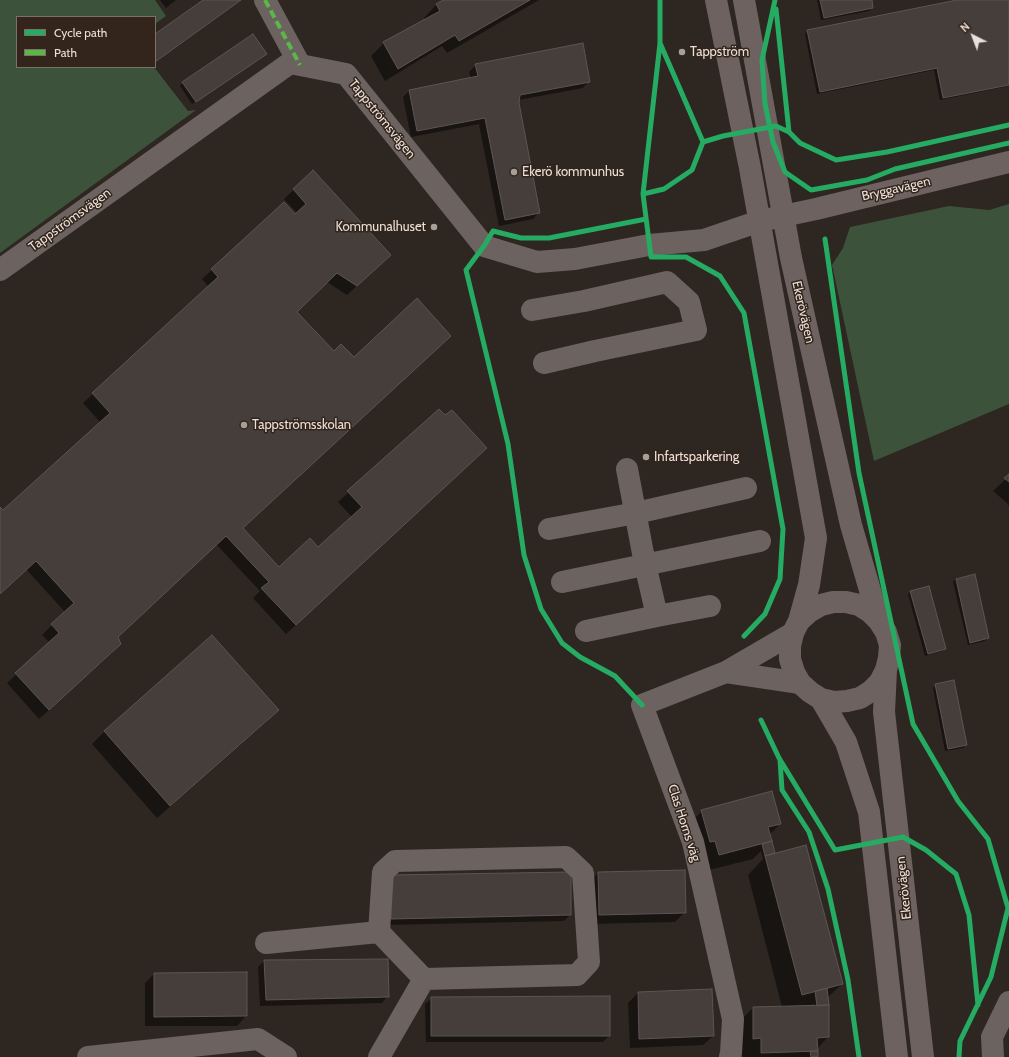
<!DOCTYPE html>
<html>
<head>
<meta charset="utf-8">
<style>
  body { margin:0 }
  #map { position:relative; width:1009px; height:1057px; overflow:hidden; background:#2d2621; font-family:Cabin,sans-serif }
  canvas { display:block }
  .legend { position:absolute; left:16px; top:16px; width:140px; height:52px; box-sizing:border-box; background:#33251b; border:1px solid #7c7067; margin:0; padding:5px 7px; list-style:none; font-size:12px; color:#eae0da }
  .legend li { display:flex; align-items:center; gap:8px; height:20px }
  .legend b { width:20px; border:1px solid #7c7067 }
  .north { position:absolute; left:953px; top:16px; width:40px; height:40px; -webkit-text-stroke:3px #33251b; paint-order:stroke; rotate:318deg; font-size:11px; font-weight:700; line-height:16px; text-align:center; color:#eae0da }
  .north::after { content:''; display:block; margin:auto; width:14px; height:18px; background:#eae0da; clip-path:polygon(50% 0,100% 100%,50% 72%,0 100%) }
</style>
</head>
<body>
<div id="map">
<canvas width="1009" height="1057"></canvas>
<ul class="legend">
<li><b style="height:5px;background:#26ab63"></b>Cycle path</li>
<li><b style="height:5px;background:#58b947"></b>Path</li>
</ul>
<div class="north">N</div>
</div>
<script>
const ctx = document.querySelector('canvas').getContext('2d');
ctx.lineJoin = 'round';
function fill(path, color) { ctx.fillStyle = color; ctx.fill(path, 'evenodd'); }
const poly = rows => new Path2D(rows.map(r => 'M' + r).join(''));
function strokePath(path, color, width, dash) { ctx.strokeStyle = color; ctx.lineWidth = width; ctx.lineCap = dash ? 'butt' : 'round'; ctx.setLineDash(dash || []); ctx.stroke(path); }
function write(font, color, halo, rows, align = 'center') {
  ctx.font = font + ' Cabin,sans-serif'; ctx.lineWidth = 3; ctx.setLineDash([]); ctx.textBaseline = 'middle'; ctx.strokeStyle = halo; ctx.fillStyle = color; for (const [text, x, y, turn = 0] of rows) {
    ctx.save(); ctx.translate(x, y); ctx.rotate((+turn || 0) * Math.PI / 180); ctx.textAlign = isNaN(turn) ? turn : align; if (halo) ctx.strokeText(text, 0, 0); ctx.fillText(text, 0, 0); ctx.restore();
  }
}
const green = poly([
  [0,0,155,0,166,16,155,24,155,17,17,17,17,67,154,67,188,111,196,110,0,253],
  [1009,204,1009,404,874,461,832,265,843,248,850,227,949,206,989,210]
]);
const shadow = poly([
  [160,0,176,0,166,8],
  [445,0,539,0,447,53,442,46,385,81,371,56,384,43,425,20,424,18,436,5],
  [817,0,871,0,872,8,869,11,821,20],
  [962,0,1009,0,1009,86,940,100,934,70,817,94,805,34,808,31],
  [263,57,192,104,180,86,183,83],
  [476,65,589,81,583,88,518,100,539,212,533,219,499,226,479,124,411,137,403,97,409,91,471,79,469,72],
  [313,172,380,264,347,295,327,282,296,313,242,528,279,568,318,548,352,517,338,502,439,410,476,457,286,634,253,598,260,591,216,544,117,637,120,644,111,654,39,719,7,683,50,643,42,635,65,612,26,569,0,593,0,508,3,512,101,423,83,403,209,287,202,279,212,270,284,204,295,215,297,213,284,199],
  [1009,476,1009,506,1007,503,993,491],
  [956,579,988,638,985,641,968,645,953,582],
  [911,591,945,649,942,651,925,656,908,594],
  [212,636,277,710,265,723,157,818,92,744,104,732],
  [936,685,966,745,963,748,945,751,933,688],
  [702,811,780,824,769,835,774,853,771,855,842,984,827,998,828,1037,817,1049,817,1057,743,1057,743,1056,736,1056,735,1026,753,1008,782,1007,748,875,763,859,761,851,753,859,701,872,684,829],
  [814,1004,814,1007,807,1006],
  [598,873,685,912,675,922,590,924,589,883],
  [385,883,570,915,564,921,385,925],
  [264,961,388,996,382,1003,260,1006,258,967],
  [246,973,246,1016,237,1026,145,1026,145,983,154,974],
  [711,990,713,1036,703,1045,630,1048,628,1003,638,993],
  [432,998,609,1036,603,1042,426,1042,425,1004]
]);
const building = poly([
  [203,0,241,0,155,62,155,34,203,0],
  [443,0,530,0,459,41,455,35,398,69,383,42,440,11,436,4,443,0],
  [820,0,872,0,873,8,824,18,820,0],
  [957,0,1009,0,1009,85,943,98,937,68,820,92,807,30,957,0],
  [253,34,267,54,196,102,182,82,253,34],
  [583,43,590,82,520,95,519,103,540,213,505,220,485,118,417,131,409,90,478,76,475,64,583,43],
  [313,170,391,255,357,286,337,273,297,312,334,351,341,344,354,357,417,298,451,336,243,528,279,567,310,538,318,547,362,507,347,491,439,409,445,415,452,410,487,448,296,625,261,588,269,582,226,536,118,637,121,644,49,710,15,673,59,633,51,624,74,603,36,561,0,594,0,507,3,510,110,413,92,393,218,277,211,269,284,202,295,214,306,204,293,189,313,170],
  [1009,474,1009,482,1004,478,1009,474],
  [975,574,989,638,970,643,956,579,975,574],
  [929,586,946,649,928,654,910,591,929,586],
  [212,635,279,710,170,806,104,731,212,635],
  [954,680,967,745,948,749,935,684,954,680],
  [772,791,781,824,768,827,772,841,719,855,715,841,710,842,701,810,772,791],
  [772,841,775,853,765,856,762,844,772,841],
  [806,845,843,984,802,995,765,856,806,845],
  [685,870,686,913,599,915,598,872,685,870],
  [571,872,571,915,391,919,391,875,571,872],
  [388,959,389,997,266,1000,264,960,388,959],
  [247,972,247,1016,154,1017,154,973,247,972],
  [827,988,829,1005,817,1006,815,991,827,988],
  [712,989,714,1036,639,1039,638,992,712,989],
  [610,996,610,1036,431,1036,431,997,610,996],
  [829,1005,829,1037,817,1038,818,1051,761,1053,761,1038,753,1039,753,1007,829,1005],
  [810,1051,818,1051,818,1057,811,1057,810,1051]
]);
const minor = poly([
  [265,0,300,65],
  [0,270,290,63,346,74,484,246,537,262,575,259,649,245,704,240,760,221],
  [532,310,584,301,667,282,689,302,696,330,595,351,544,363],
  [627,469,645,564,657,616,710,606],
  [549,529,636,513,746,488],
  [562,582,760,541],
  [586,631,657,616],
  [726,672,800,683],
  [266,943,379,932,424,979],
  [88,1057,258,1039,286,1057],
  [379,1057,424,979,577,975,589,962,583,873,566,857,395,861,383,872,379,932],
  [730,1057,731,1053,733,1019,693,842,642,705,726,672,793,633],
  [993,1057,992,1037,1009,1002]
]);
const major = poly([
  [716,0,750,168,816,538,809,585,799,621,793,633,790,646,790,659,794,672,800,683,810,692,821,699,834,702,847,701,860,698,871,691,880,682,886,670],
  [744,0,791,258,851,525,879,621,886,632,890,645,889,658,886,670,884,712,923,1057],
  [769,219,816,209,1009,162],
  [799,621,809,612,821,605,833,602,846,602,859,605,870,612,879,621],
  [821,699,846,742,869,812,897,1057]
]);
const quiet = poly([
  [265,0,300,65]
]);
const cycleway = poly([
  [775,0,762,60,765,104,773,142,785,172,811,190,867,180,895,169,1009,143],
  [776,9,789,132],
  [660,43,703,142,723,136,776,126,789,132,800,143,836,160,887,152,1009,125],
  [703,142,692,170,664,189,643,194,651,257,686,257,720,276,744,313,783,529,780,579,765,614,744,636],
  [643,194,660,43,660,0],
  [825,239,859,473,913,724,958,801,988,839,1008,908,991,977,960,1041,959,1057],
  [642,705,615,676,580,657,562,643,541,609,524,555,508,444,466,270,484,246,493,231,521,238,549,238,646,219],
  [761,720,779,758,835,850,903,837,926,850,956,874,969,915,978,1005],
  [780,760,782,790,809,832,828,889,848,980,859,1057]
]);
const markers = [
  [682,52,4,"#a89f99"],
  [514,172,4,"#a89f99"],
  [434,227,4,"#a89f99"],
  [244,425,4,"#a89f99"],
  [646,457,4,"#a89f99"]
];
const poiNames = [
  ["Tappström",690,52],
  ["Ekerö kommunhus",522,172],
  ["Kommunalhuset",426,227,"right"],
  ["Tappströmsskolan",252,425],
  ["Infartsparkering",654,457]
];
const streetNames = [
  ["Tappströmsvägen",382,119,51],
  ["Bryggavägen",896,189,-13],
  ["Tappströmsvägen",70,220,-36],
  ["Ekerövägen",803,312,77],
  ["Clas Horns väg",684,823,72],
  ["Ekerövägen",904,888,-96]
];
fill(green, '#3d523a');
fill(shadow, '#0007');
fill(building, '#453e3a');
strokePath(building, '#5c5551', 1);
strokePath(minor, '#6c6260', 22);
strokePath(major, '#6e6260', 22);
strokePath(quiet, '#58b947', 4, [8, 4]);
strokePath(cycleway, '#26ab63', 5);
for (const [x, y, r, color] of markers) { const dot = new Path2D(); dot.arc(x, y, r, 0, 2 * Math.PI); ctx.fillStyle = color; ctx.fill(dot); strokePath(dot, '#33251b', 1.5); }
write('13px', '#eae0da', '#33251b', poiNames, 'left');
write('13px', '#eae0da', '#33251b', streetNames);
</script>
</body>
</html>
